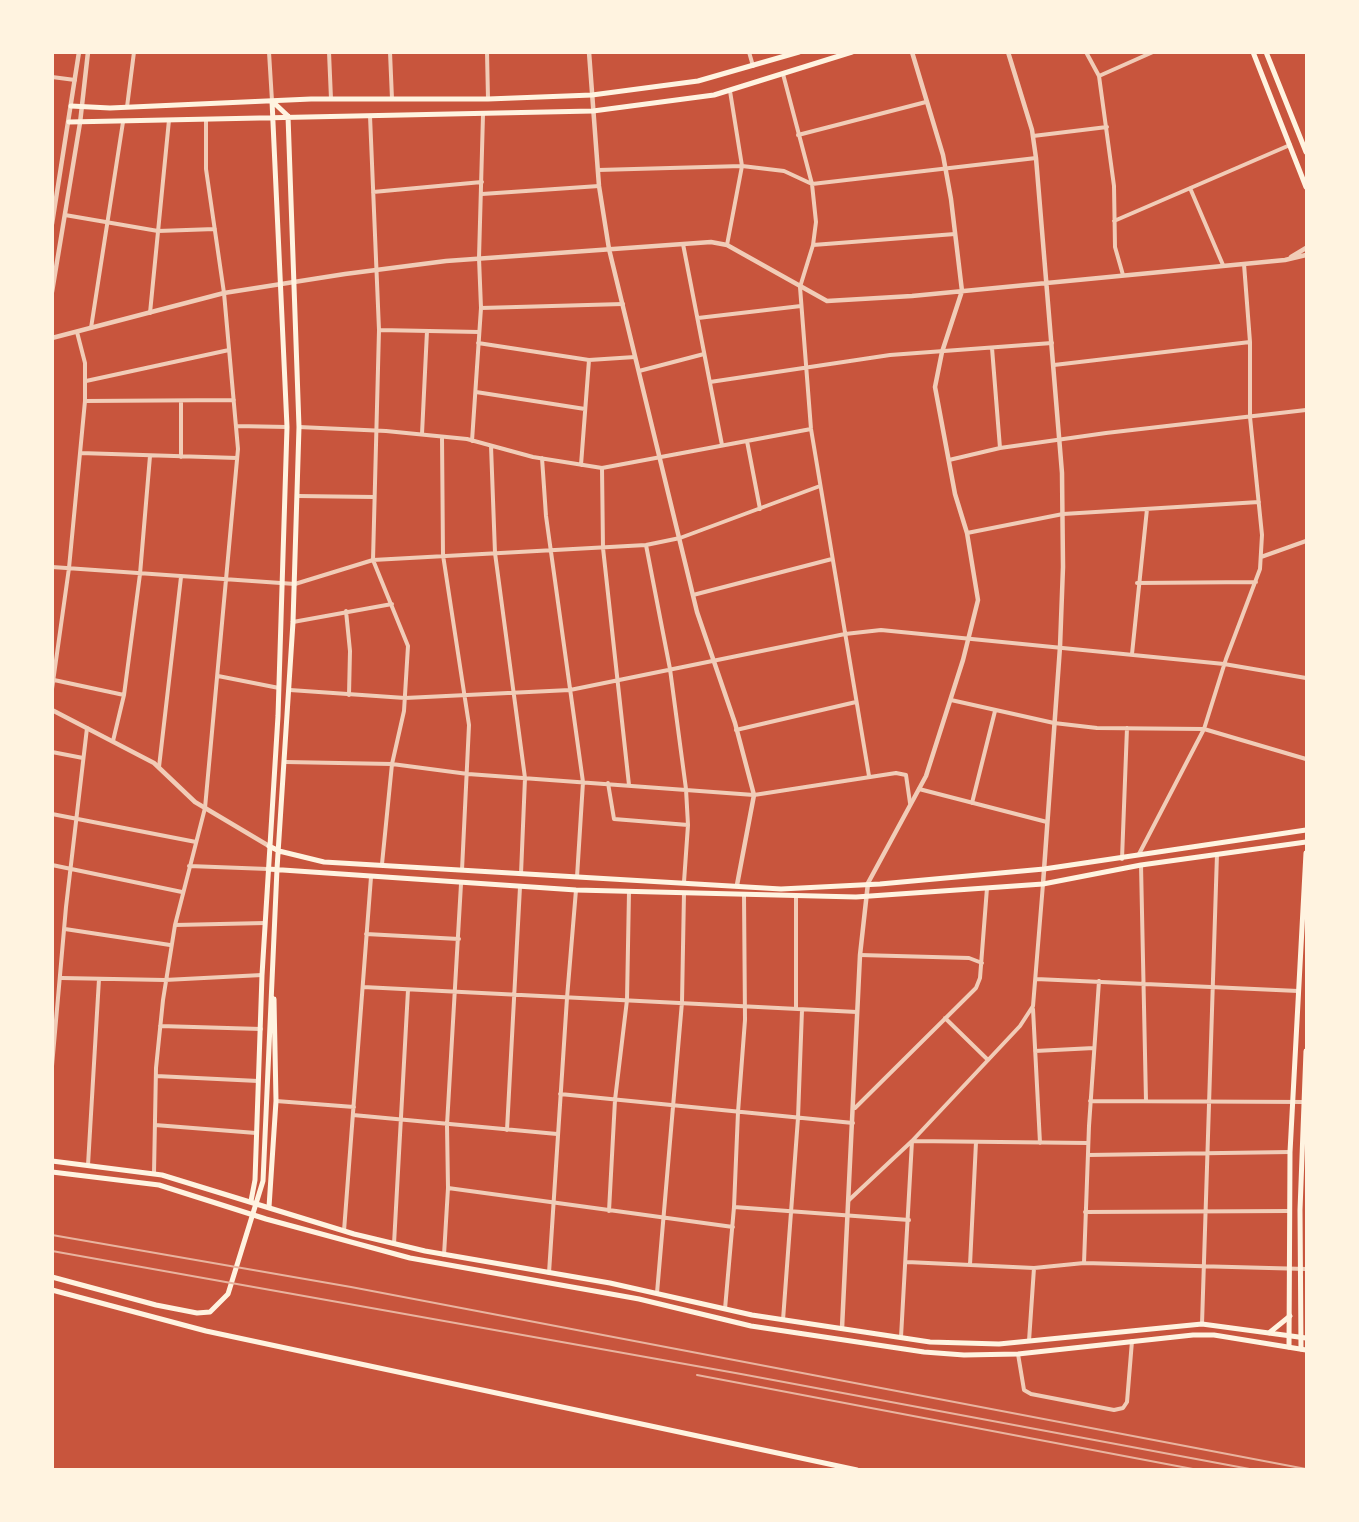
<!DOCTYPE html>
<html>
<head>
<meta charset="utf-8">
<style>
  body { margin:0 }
  #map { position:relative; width:1359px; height:1522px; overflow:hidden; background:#c8553d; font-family:"Times New Roman",serif }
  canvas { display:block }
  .frame { position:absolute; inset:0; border:54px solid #fff3e0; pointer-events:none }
</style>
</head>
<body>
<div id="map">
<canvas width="1359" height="1522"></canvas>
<div class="frame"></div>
</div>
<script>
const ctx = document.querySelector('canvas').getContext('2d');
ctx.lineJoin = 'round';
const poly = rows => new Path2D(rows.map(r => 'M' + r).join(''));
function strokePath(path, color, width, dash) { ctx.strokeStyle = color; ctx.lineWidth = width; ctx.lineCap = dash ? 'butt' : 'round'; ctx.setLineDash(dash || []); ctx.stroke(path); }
const minor = poly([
  [269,52,272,101],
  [329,52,331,99],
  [390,52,392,99],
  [487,52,488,99],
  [749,52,753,66],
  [1086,52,1099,76,1114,186,1115,247,1123,275],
  [783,74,812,184,816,222,813,245,800,287,811,429,869,776],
  [1099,76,1153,52],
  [52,77,75,80],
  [127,107,134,52],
  [370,116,379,330,373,560,408,646,404,711,392,764,382,864],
  [798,135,926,102],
  [1033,136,1107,127],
  [598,170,742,166,784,171,812,184,1036,158],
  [1190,188,1223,265],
  [373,192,482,182],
  [482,194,599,186],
  [65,215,158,231,215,229],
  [1114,221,1290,145],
  [683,244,722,445],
  [727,245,742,166,730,91],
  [813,245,955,234],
  [481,308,623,304],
  [150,313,169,120],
  [698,318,801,306],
  [91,328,123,122],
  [379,330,479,332],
  [478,343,589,360,635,357],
  [992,348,1000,448],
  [1054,365,1250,342],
  [639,371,704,354],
  [86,381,229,350],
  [710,382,890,355,1052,343],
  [476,392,585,409],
  [85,401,234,400],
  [236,426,287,427],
  [299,427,386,431,467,439,533,457,602,468,811,429],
  [422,434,427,331],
  [442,437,443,555,469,725,462,870],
  [472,441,481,308,479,258,483,115],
  [747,441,760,509],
  [491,446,495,553,525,778,521,874],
  [80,453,237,458],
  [181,457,181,403],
  [542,458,546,516,583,782,577,877],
  [949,460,1000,448,1106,433,1306,410],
  [581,465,589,360],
  [602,468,603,548,629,785],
  [298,496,374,497],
  [967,533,1063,514,1259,502],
  [646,545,670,669,686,789,688,825,684,882],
  [1261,557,1306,541],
  [52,567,295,584,373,560,646,545,680,538,820,486],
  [1137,583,1256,582],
  [693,595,832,559],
  [346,611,350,651,349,695],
  [293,622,392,604],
  [1132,654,1147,509],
  [218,676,279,688],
  [54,680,124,695],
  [52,689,69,568,85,401,85,363,77,332],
  [290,690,405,698,570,690,845,634,881,630,1224,664,1306,678],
  [951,700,1054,723,1097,728,1204,729,1306,759],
  [736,730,856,702],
  [113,741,124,695,140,574,150,456],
  [52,752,83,758],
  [286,762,392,764,468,774,754,795,896,773,906,775,910,803],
  [159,767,181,577],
  [608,783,614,819,688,825],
  [919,789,1047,822],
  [972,803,995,711],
  [52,814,196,842],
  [1139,854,1204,729,1226,659,1260,569,1262,535,1250,417,1250,342,1244,264],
  [1122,859,1127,728],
  [52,865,182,892],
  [1141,865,1146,1101],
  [189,866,268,869],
  [796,897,796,1009],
  [175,925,265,923],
  [65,929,170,945],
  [366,934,459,939],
  [860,955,969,958,982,963],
  [62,978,165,980,262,975],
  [1036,979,1298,991],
  [363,987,857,1012],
  [1033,1009,1040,1143],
  [945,1018,988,1060],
  [160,1026,261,1029],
  [1035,1051,1094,1048],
  [52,1066,66,907,87,728],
  [156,1076,258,1081],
  [560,1094,853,1123],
  [276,1101,354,1107],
  [1090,1101,1306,1102],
  [855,1108,976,988,980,978,987,888],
  [353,1115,557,1134],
  [155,1125,256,1133],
  [507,1130,520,887],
  [1088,1155,1290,1152],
  [88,1165,99,979],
  [154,1173,156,1068,163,1000,175,925,205,808,238,449,224,293,206,169,206,119],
  [448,1188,733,1227],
  [849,1200,912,1141,1020,1026,1033,1006,1043,884],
  [734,1207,909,1220],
  [609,1211,615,1100,627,1000,629,892],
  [1085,1212,1289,1211],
  [344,1231,371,877],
  [394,1244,408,990],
  [444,1255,448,1188,447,1125,461,884],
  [907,1262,1034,1268,1084,1263,1306,1269],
  [1084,1263,1089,1126,1099,981],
  [970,1265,976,1142],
  [549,1273,567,998,576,890],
  [657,1293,682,1002,684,893],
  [725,1309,734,1207,738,1112,745,1020,744,895],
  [783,1320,798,1118,802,1010],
  [1202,1324,1217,854],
  [901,1337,912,1141,1088,1143],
  [1029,1341,1034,1268],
  [1018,1354,1024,1390,1031,1394,1114,1410,1123,1408,1127,1402,1132,1341]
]);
const tertiary = poly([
  [589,52,599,186,609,249,697,612,735,723,754,795,737,885],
  [1008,52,1032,130,1036,158,1062,473,1063,567,1060,647,1043,884],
  [52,224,79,52],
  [1291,257,1306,248],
  [52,292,80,123,88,52],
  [52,338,224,293,345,274,446,261,711,242,727,245,827,301,912,296,1285,260,1306,255],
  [52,710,154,763,195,802,269,846],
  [842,1328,860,955,868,883,926,776,963,660,978,600,967,533,955,494,935,387,942,352,962,291,951,199,943,155,912,52]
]);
const secondary = poly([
  [1253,52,1306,187],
  [1266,52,1306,152],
  [71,106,110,108,311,99,488,99,592,95,698,81,799,52],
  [69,122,593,111,714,95,852,52],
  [269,846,279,851,324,862,781,889,880,884,1044,869,1306,830],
  [268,869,576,890,856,897,1043,884,1141,865,1306,842],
  [251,1201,255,1180,262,975,278,716,287,427,272,101],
  [269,1207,276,1101,274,999],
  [52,1277,156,1305,197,1313,210,1312,228,1294,263,1181,277,869,293,622,299,427,288,116,272,101],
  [52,1290,206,1331,857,1470],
  [1289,1347,1290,1152,1306,853],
  [1301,1349,1300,1210,1306,1051]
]);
const primary = poly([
  [52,1161,162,1175,354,1234,425,1251,610,1283,752,1315,930,1342,999,1344,1202,1324,1306,1338],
  [52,1172,159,1185,266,1219,410,1258,639,1299,751,1326,924,1352,964,1355,1018,1354,1193,1335,1214,1335,1306,1350],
  [1269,1333,1290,1316]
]);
const rail = poly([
  [52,1235,351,1287,1306,1469],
  [52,1251,741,1374,1255,1470],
  [697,1375,1198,1470]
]);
strokePath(minor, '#f1ccb7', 4);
strokePath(tertiary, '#f1ccb7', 4.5);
strokePath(secondary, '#fff3e0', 5);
strokePath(primary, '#fff3e0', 5);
strokePath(rail, '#e9b49f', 2);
</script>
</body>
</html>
